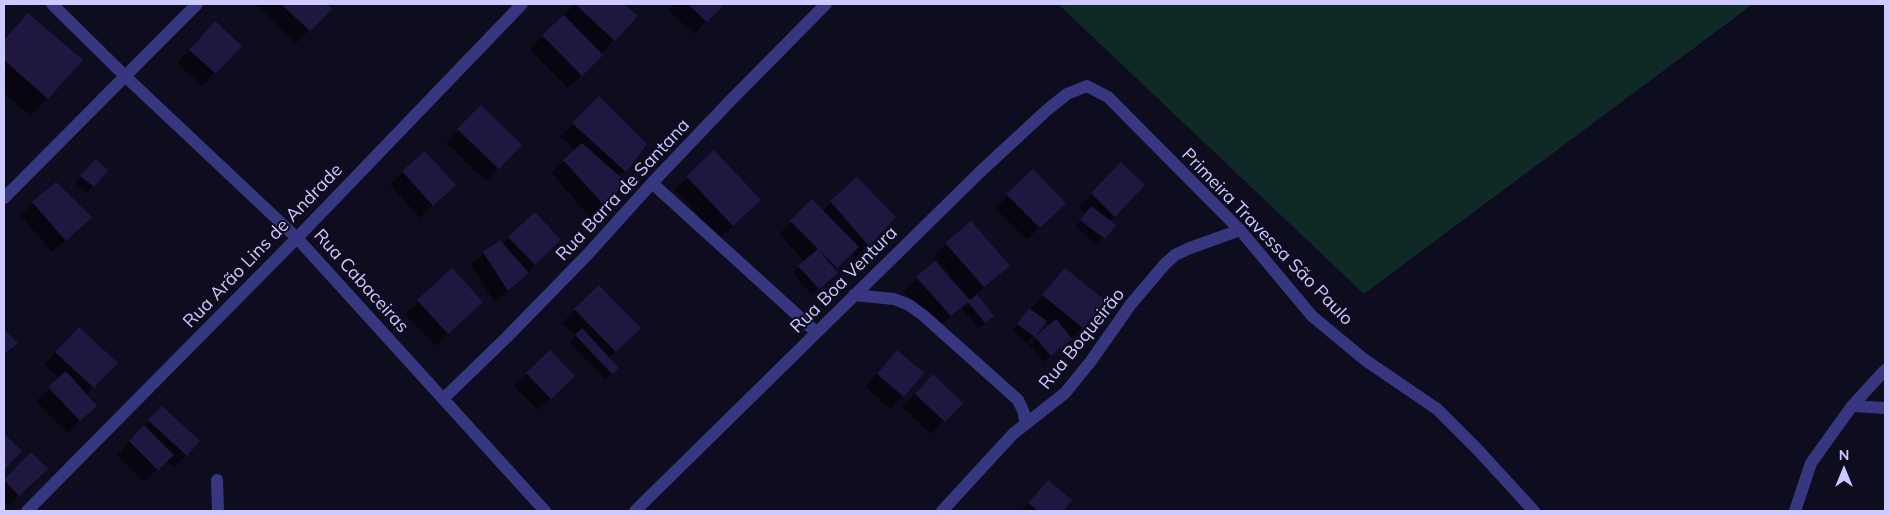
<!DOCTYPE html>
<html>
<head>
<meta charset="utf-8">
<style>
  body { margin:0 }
  #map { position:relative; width:1889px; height:515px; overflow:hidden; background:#0e0c1f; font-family:Mulish,sans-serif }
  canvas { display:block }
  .frame { position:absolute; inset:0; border:5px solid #cdcaff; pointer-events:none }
  .north { position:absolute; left:1819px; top:445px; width:50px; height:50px; -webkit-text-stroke:4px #0e0c1f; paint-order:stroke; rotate:0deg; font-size:14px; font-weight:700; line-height:20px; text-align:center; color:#cdcaff }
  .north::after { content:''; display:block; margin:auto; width:18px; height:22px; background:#cdcaff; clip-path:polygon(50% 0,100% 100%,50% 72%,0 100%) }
</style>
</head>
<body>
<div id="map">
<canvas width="1889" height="515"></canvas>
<div class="frame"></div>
<div class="north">N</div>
</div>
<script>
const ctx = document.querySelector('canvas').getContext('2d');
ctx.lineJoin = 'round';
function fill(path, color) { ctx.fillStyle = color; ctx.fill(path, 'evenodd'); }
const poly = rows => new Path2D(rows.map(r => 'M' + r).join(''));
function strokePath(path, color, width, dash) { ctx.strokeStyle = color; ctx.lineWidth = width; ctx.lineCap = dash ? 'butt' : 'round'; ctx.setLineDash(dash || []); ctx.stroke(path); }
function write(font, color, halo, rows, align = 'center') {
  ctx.font = font + ' Mulish,sans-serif'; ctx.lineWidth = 4; ctx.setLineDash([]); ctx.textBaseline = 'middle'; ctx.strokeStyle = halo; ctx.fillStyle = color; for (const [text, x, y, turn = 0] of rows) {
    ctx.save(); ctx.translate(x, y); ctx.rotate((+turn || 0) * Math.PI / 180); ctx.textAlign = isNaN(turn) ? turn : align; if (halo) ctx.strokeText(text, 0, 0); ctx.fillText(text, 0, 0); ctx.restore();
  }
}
const green = poly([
  [1058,4,1753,4,1364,294]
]);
const shadow = poly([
  [255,4,325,4,330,9,296,43],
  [575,4,622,4,636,16,601,54,602,55,568,88,530,49],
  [674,4,723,4,694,34,668,10],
  [28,14,48,98,30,116,4,93,4,39],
  [202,35,241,46,202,86,177,63],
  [599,98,646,144,619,177,623,181,605,206,592,219,551,173,575,150,560,137],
  [481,107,499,168,486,181,446,143],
  [714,152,747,212,720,238,674,190],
  [88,167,107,170,87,193,75,183],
  [1033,171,1064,203,1027,240,995,208],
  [403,172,454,185,420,218,390,185],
  [1108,176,1144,185,1109,221,1114,225,1097,245,1075,227,1086,213,1079,207],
  [857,179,894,217,856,258,851,253,834,270,830,279,812,295,793,273,805,262,779,234,812,201,822,211],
  [33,203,77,230,52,252,20,215],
  [535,214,560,240,515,285,495,303,471,265,484,253,503,244],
  [946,244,1008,266,976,295,993,316,978,329,961,307,938,328,904,291,935,262,947,276,949,274,934,257],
  [970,298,972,301,964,307,963,305],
  [452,270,469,314,435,346,405,314],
  [1065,270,1083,327,1044,362,1029,345,1051,325,1046,321,1027,343,1012,331],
  [599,286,639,328,608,358,617,368,605,380,569,342,575,336,562,323],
  [4,332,17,343,4,356],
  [66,341,116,363,86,395,83,418,67,433,36,401,59,379,44,365],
  [897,352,903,396,890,409,865,387],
  [527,374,561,389,538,410,514,386],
  [920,389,961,403,931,434,903,408],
  [149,420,186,455,174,467,166,461,144,482,117,455],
  [31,454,46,469,6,508,4,505,4,481],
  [1048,481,1071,500,1061,511,1021,511]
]);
const building = poly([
  [281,4,327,4,332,9,310,31],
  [575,4,624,4,638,16,615,41],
  [688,4,725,4,707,22],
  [28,13,83,60,48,99,4,60,4,40],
  [564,15,603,55,582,76,542,35],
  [215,21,242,46,216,74,189,50],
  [599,96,647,144,626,172,572,123],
  [481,105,522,145,499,169,457,129],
  [582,143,625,181,606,207,563,160],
  [714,150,761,200,733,226,686,176],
  [425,151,456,185,433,206,402,171],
  [95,159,108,170,94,187,80,176],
  [1121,162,1145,185,1115,217,1091,193],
  [1033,169,1066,203,1040,228,1006,194],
  [857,177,896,217,869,246,830,201],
  [56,182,92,217,66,241,32,202],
  [812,199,859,247,837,268,790,221],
  [1091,206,1116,225,1105,239,1080,220],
  [535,212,561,240,535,265,508,237],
  [971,221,1010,266,984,287,945,243],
  [500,240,529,273,508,291,483,252],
  [818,249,838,273,819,289,798,266],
  [935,261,970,300,977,294,994,316,985,323,968,302,951,316,916,277],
  [452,268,483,302,448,334,417,300],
  [1065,268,1106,301,1083,328,1042,295],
  [599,285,641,328,616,352,574,309],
  [1029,308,1047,321,1035,337,1056,319,1072,339,1051,356,1035,337,1017,324],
  [79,327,118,363,94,388,55,352],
  [582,328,619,368,612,374,575,335],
  [4,330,18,343,4,354],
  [550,350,575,376,551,399,526,373],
  [897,350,924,373,904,397,877,374],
  [66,371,97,406,80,421,48,387],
  [933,374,963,403,945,422,915,394],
  [162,406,200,441,187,456,148,420],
  [144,425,174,455,158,470,129,441],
  [4,434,22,451,4,470],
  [31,452,48,469,19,496,4,480],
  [1048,480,1072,500,1063,511,1038,511,1028,503]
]);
const minor = poly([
  [52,4,126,77,297,238,545,511],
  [652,183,816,332],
  [4,198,197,4],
  [854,295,894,299,909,305,924,316,1018,400,1024,413,1025,423],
  [443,399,507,337,588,254,652,183,731,100,826,4],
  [1852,406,1885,408],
  [217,480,218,511],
  [27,511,297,238,522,4],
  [635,511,980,172,1047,110,1067,94,1087,86,1108,97,1240,230,1312,316,1365,360,1437,409,1478,450,1534,511],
  [942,511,1013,434,1065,393,1091,361,1131,304,1165,264,1175,255,1190,248,1240,230],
  [1795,511,1811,463,1852,406,1885,370]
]);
const streetNames = [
  ["Rua Barra de Santana",623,190,-47],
  ["Primeira Travessa São Paulo",1267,237,46],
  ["Rua Arão Lins de Andrade",263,246,-46],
  ["Rua Boa Ventura",844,280,-45],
  ["Rua Cabaceiras",361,281,48],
  ["Rua Boqueirão",1082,339,-51]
];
fill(green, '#0f2927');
fill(shadow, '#0007');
fill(building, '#1e1840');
strokePath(minor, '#36377f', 12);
write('18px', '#cdcaff', '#0e0c1f', streetNames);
</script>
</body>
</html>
